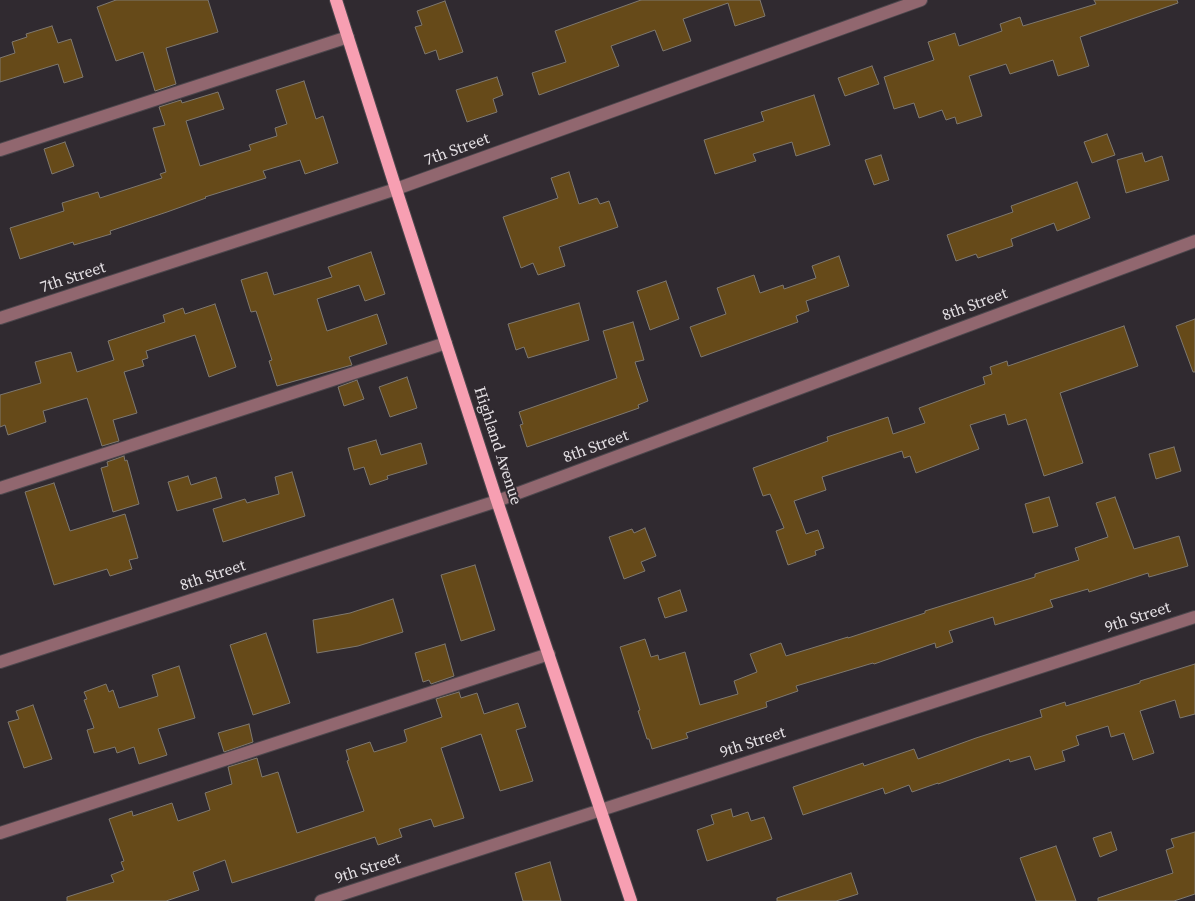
<!DOCTYPE html>
<html>
<head>
<meta charset="utf-8">
<style>
  body { margin:0 }
  canvas { display:block; background:#302a30 }
</style>
</head>
<body>
<canvas width="1195" height="901"></canvas>
<script>
const ctx = document.querySelector('canvas').getContext('2d');
ctx.lineJoin = 'round';
function fill(path, color) { ctx.fillStyle = color; ctx.fill(path, 'evenodd'); }
const poly = rows => new Path2D(rows.map(r => 'M' + r).join(''));
function strokePath(path, color, width, dash) { ctx.strokeStyle = color; ctx.lineWidth = width; ctx.lineCap = dash ? 'butt' : 'round'; ctx.setLineDash(dash || []); ctx.stroke(path); }
function write(font, color, halo, rows, align = 'center') {
  ctx.font = font + ' "Source Serif 4",serif'; ctx.lineWidth = 4; ctx.setLineDash([]); ctx.textBaseline = 'middle'; ctx.strokeStyle = halo; ctx.fillStyle = color; for (const [text, x, y, turn = 0] of rows) {
    ctx.save(); ctx.translate(x, y); ctx.rotate((+turn || 0) * Math.PI / 180); ctx.textAlign = isNaN(turn) ? turn : align; if (halo) ctx.strokeText(text, 0, 0); ctx.fillText(text, 0, 0); ctx.restore();
  }
}
const building = poly([
  [116,0,208,0,218,32,166,48,176,84,155,91,143,52,116,61,97,7,116,0],
  [641,0,760,0,765,16,735,26,728,3,683,19,691,41,663,51,655,30,611,46,619,66,539,95,532,73,566,62,555,31,641,0],
  [1094,0,1177,0,1178,3,1080,37,1089,66,1058,76,1053,60,1010,74,1006,64,969,76,982,116,957,124,955,117,946,120,942,110,919,118,914,103,894,109,884,77,934,60,928,42,955,33,959,46,1002,31,1000,24,1020,17,1023,26,1096,4,1094,0],
  [445,1,463,52,439,60,436,50,425,54,415,27,422,25,417,11,445,1],
  [52,26,58,43,71,39,83,77,64,83,58,64,0,82,0,58,15,53,12,42,27,37,26,34,52,26],
  [872,66,879,84,845,96,838,78,872,66],
  [497,77,503,95,493,99,497,112,467,122,456,90,497,77],
  [304,81,316,119,323,116,338,163,305,174,300,160,263,171,266,178,205,197,206,198,167,212,110,231,111,234,74,245,73,242,20,259,10,228,64,211,62,203,98,192,100,198,162,178,160,174,166,172,153,128,165,125,159,107,181,100,182,103,218,92,224,109,186,121,200,166,251,150,249,145,277,136,275,128,287,124,276,90,304,81],
  [814,95,830,145,796,156,792,142,753,154,756,161,715,174,704,140,764,121,761,112,814,95],
  [1107,134,1115,155,1092,163,1084,142,1107,134],
  [65,142,74,166,52,174,44,149,65,142],
  [1142,153,1145,162,1162,156,1169,180,1126,193,1117,160,1142,153],
  [881,155,889,180,874,185,865,160,881,155],
  [569,172,579,204,597,198,600,204,609,201,618,227,559,247,565,266,538,275,533,263,521,268,503,217,558,198,551,178,569,172],
  [1077,182,1090,218,1057,231,1054,223,1011,239,1013,246,978,258,976,254,956,261,947,235,1013,212,1011,206,1077,182],
  [371,252,385,294,365,301,359,285,317,299,327,331,377,314,387,344,349,357,352,365,277,386,269,361,272,360,256,311,251,312,241,280,267,272,274,295,332,277,328,267,371,252],
  [839,256,849,286,806,301,809,311,796,316,798,322,701,357,690,327,726,314,717,288,754,275,760,293,783,285,784,289,816,278,812,266,839,256],
  [666,281,679,319,650,330,637,291,666,281],
  [579,303,589,340,528,358,524,347,516,350,508,324,579,303],
  [215,304,236,367,209,377,195,335,146,351,148,358,142,360,144,366,124,372,137,413,113,420,119,441,102,446,87,398,43,411,46,422,8,435,5,425,0,427,0,395,41,383,35,362,71,352,77,372,114,360,108,341,165,322,163,315,183,308,185,314,215,304],
  [1195,319,1195,372,1193,372,1176,326,1195,319],
  [633,322,644,360,635,362,648,401,638,405,639,408,527,447,520,425,523,424,519,412,617,378,603,331,633,322],
  [1124,326,1138,366,1060,393,1083,463,1044,476,1026,419,1008,425,1005,414,970,425,979,449,916,473,910,456,904,458,902,451,822,477,826,490,794,501,806,534,818,530,824,548,815,551,816,555,788,565,776,531,784,528,770,494,763,496,753,468,828,441,827,437,888,417,893,434,925,423,919,408,985,384,983,377,992,374,990,367,1007,361,1008,366,1124,326],
  [407,377,417,408,390,417,379,387,407,377],
  [357,380,364,399,344,406,338,387,357,380],
  [376,440,381,455,421,443,427,464,387,476,388,479,370,485,364,467,354,470,348,448,376,440],
  [1174,447,1181,471,1156,479,1149,454,1174,447],
  [124,456,125,461,127,460,139,504,113,512,101,468,108,466,107,462,124,456],
  [292,472,305,516,223,542,213,509,245,499,247,503,279,494,275,477,292,472],
  [188,476,191,485,216,477,222,498,177,511,168,482,188,476],
  [54,483,70,531,125,514,138,558,129,560,132,569,110,576,107,569,54,585,25,492,54,483],
  [1049,497,1058,526,1033,533,1025,504,1049,497],
  [1115,497,1134,549,1179,536,1188,566,1149,577,1148,573,1089,592,1088,589,1050,600,1053,607,995,625,993,617,949,631,953,642,936,648,935,643,874,664,873,663,796,686,798,691,766,702,767,707,686,733,688,738,652,749,649,739,647,739,638,711,640,710,620,647,645,639,651,657,658,655,659,660,685,652,700,705,738,694,734,681,757,672,750,654,781,643,786,656,848,637,848,638,925,613,925,611,1035,577,1035,574,1079,560,1075,548,1108,537,1096,503,1115,497],
  [645,528,656,556,641,562,645,571,624,579,609,537,632,529,634,533,645,528],
  [475,565,495,630,461,641,441,575,475,565],
  [680,590,687,611,665,618,658,598,680,590],
  [393,599,403,632,358,646,317,653,313,620,350,613,393,599],
  [266,633,290,703,253,715,230,645,266,633],
  [445,644,454,676,431,684,429,680,423,682,415,653,445,644],
  [1195,664,1195,714,1180,718,1175,700,1140,711,1154,753,1133,760,1124,733,1111,737,1108,726,1076,736,1079,745,1062,751,1065,761,1035,770,1030,756,1010,762,1009,759,938,784,938,783,912,792,909,785,885,794,883,788,803,815,793,787,863,763,864,766,914,749,918,759,976,738,1042,717,1040,710,1065,702,1066,706,1140,683,1140,681,1195,664],
  [179,666,195,718,158,729,167,755,139,764,134,747,117,753,115,747,94,753,87,730,94,728,84,700,87,699,84,692,106,684,109,692,113,690,119,708,158,696,152,675,179,666],
  [459,692,461,698,477,693,484,714,518,703,526,727,516,730,533,781,500,791,481,734,441,748,464,818,434,827,431,819,399,829,402,837,378,845,375,837,232,883,225,860,193,872,199,890,166,901,67,901,67,897,114,882,111,875,124,870,121,862,124,861,109,819,132,811,133,816,172,803,178,821,210,810,205,793,232,784,228,767,257,758,262,777,278,772,297,833,364,811,347,761,349,760,346,750,370,742,374,752,406,742,407,740,404,730,442,717,436,699,459,692],
  [33,705,52,759,24,768,8,722,19,719,16,711,33,705],
  [249,724,253,742,224,752,218,733,249,724],
  [731,809,733,817,748,812,751,821,764,817,772,839,707,861,697,830,714,824,711,815,731,809],
  [1111,832,1117,850,1100,857,1093,838,1111,832],
  [1195,832,1195,894,1174,901,1098,901,1098,898,1173,873,1166,850,1174,847,1171,839,1195,832],
  [1056,846,1076,901,1036,901,1020,858,1056,846],
  [550,862,561,901,523,901,515,873,550,862],
  [851,873,858,894,836,901,777,901,777,898,851,873]
]);
const minor = poly([
  [0,150,348,37],
  [0,318,396,189,921,0],
  [0,488,446,343],
  [0,662,497,501,1195,241],
  [0,833,549,654],
  [321,901,1195,617]
]);
const major = poly([
  [336,0,396,189,497,501,631,901]
]);
const streetNames = [
  ["7th Street",457,150,-20],
  ["7th Street",73,278,-18],
  ["8th Street",975,305,-20],
  ["Highland Avenue",497,446,72],
  ["8th Street",596,447,-20],
  ["8th Street",213,576,-18],
  ["9th Street",1138,618,-18],
  ["9th Street",753,743,-18],
  ["9th Street",368,869,-18]
];
fill(building, '#664a19');
strokePath(building, '#7e786f', 1);
strokePath(minor, '#4d474d', 14);
strokePath(major, '#4d474d', 14);
strokePath(minor, '#91676f', 12);
strokePath(major, '#f79fb2', 12);
write('16px', '#e5e1e5', '#302a30', streetNames);
</script>
</body>
</html>
